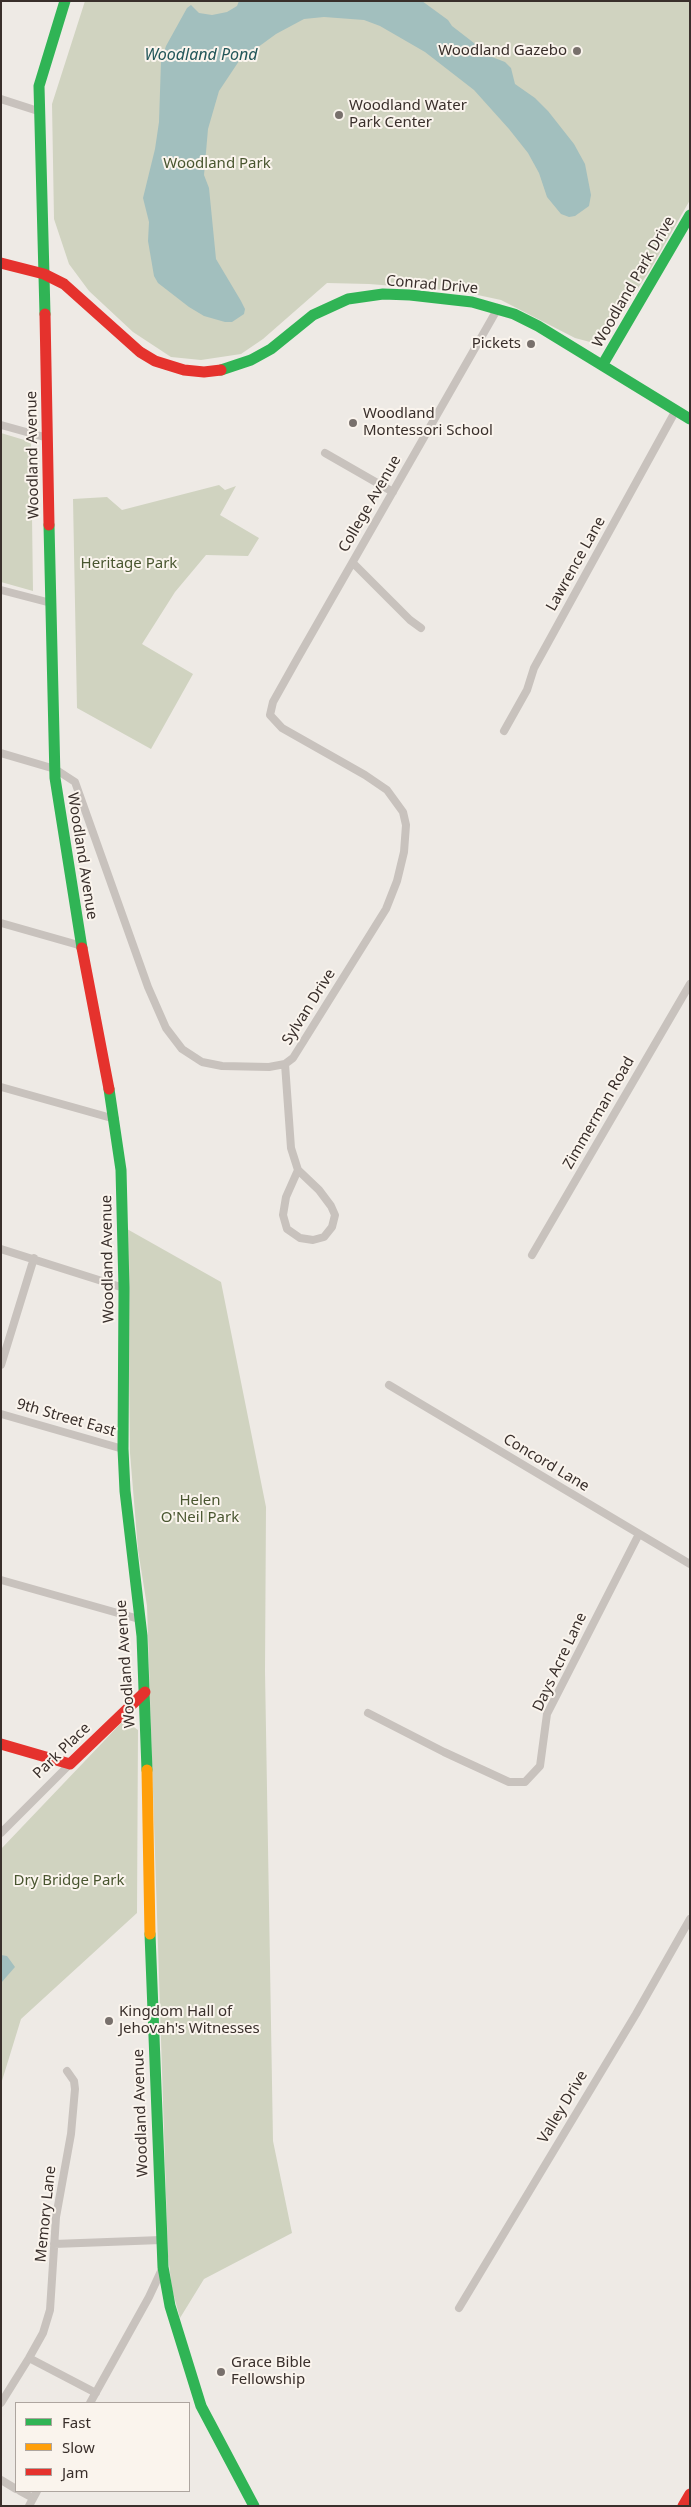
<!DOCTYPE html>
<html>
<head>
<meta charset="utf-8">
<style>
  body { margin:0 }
  #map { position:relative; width:691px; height:2507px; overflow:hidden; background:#eeeae5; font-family:"Noto Sans",sans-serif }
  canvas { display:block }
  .frame { position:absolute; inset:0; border:2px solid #392f2b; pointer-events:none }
  .legend { position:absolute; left:15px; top:2402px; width:175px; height:90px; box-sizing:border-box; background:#faf4ed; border:1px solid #ada59f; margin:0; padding:6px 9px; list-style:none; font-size:15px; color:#392f2b }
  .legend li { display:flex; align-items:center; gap:10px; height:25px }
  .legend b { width:25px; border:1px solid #ada59f }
</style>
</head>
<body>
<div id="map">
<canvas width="691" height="2507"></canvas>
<div class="frame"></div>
<ul class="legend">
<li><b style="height:6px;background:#30b455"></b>Fast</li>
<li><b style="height:6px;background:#ff9f0a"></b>Slow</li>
<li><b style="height:6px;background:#e5322d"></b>Jam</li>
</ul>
</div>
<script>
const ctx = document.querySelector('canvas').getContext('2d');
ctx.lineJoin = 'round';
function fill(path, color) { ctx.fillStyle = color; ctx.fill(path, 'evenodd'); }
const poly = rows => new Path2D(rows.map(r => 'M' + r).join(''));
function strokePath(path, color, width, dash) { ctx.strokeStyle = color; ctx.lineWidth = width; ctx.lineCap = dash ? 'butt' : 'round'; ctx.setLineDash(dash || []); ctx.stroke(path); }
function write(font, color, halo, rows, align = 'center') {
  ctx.font = font + ' "Noto Sans",sans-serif'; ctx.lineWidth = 4; ctx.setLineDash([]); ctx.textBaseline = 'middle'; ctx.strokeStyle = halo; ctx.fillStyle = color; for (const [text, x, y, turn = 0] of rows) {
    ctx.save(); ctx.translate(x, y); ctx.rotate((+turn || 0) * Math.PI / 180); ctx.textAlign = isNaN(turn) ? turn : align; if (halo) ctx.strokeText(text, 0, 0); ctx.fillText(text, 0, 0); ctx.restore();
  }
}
const green = poly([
  [85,1,690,1,690,200,650,270,606,337,590,342,575,338,501,300,459,291,369,284,327,283,263,339,241,354,201,360,171,357,133,332,89,291,69,264,54,219,52,104],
  [1,433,31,442,33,591,1,582],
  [219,485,225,490,236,486,220,515,259,538,248,556,206,555,175,592,142,644,193,674,151,749,77,708,73,499,107,497,122,510],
  [127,1229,221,1282,266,1507,265,1671,273,2141,292,2233,204,2279,180,2318,172,2289,168,2256,147,1606,138,1550,130,1453],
  [124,1720,138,1730,137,1913,21,2019,1,2084,1,1849]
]);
const water = poly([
  [239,1,422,1,448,20,452,26,492,57,505,62,511,68,515,84,535,98,548,111,574,144,585,164,591,195,589,206,575,216,569,217,561,214,547,197,539,173,528,153,509,129,474,90,425,52,380,26,364,20,324,17,304,19,276,34,239,61,219,91,208,129,204,175,209,188,216,259,241,301,245,309,244,314,232,322,225,322,204,316,189,307,158,283,154,276,148,241,149,222,143,198,155,149,159,122,161,61,166,46,187,8,191,5,199,13,212,15,227,12,237,6],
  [1,1955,7,1956,15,1967,1,1983]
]);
const street = poly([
  [1,99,38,111],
  [1,425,48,438],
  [325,453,393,492],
  [353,563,410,620,421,628],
  [1,590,51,603],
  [504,731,527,690,534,668,676,410],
  [1,753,55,769,75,782,148,987,166,1028,182,1049,202,1062,222,1066,269,1067,285,1064,293,1058,386,909,397,881,404,852,406,825,403,812,387,790,365,775,282,728,270,715,273,702,296,661,498,308],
  [1,923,82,946],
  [285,1064,291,1148,298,1170,286,1197,283,1215,287,1229,300,1238,313,1240,324,1237,332,1227,335,1215,331,1206,319,1190,298,1170],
  [1,1087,115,1119],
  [1,1249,124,1288],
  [532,1255,690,984],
  [1,1365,34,1258],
  [389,1385,690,1564],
  [1,1414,123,1449],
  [1,1580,139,1619],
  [368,1713,444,1752,509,1782,525,1782,540,1766,547,1714,639,1534],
  [1,1833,70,1764],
  [54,2244,161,2240],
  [459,2308,636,2014,690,1919],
  [29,2358,96,2393],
  [1,2403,29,2358,43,2333,50,2310,56,2217,71,2134,75,2089,74,2081,67,2071],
  [90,2403,149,2297,163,2267],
  [1,2480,16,2489],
  [20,2491,33,2498],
  [29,2506,37,2491]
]);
const fast = poly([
  [45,314,39,86,65,1],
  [603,364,690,215],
  [221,370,251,360,271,349,313,315,348,299,383,294,410,295,472,302,514,314,538,326,690,419],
  [49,525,55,778,82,948],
  [109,1089,121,1170,124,1288,123,1449,125,1491,142,1636,147,1770],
  [150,1934,163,2267,170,2306,201,2406,254,2506]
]);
const slow = poly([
  [147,1770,150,1934]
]);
const jam = poly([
  [1,263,44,274,64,284,140,352,155,361,184,370,204,372,221,370],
  [45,314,49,525],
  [82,948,109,1089],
  [1,1744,70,1764,145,1692],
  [683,2506,690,2494]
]);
const markers = [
  [577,51,5,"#78706c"],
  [339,115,5,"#78706c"],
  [531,344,5,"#78706c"],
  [353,423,5,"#78706c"],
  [109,2021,5,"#78706c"],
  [221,2372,5,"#78706c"]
];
const poiNames = [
  ["Woodland Gazebo",567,51,"right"],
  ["Woodland Water",349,106],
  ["Park Center",349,123],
  ["Pickets",521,344,"right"],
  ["Woodland",363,414],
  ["Montessori School",363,431],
  ["Kingdom Hall of",119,2012],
  ["Jehovah's Witnesses",119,2029],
  ["Grace Bible",231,2363],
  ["Fellowship",231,2380]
];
const parkNames = [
  ["Woodland Park",217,164],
  ["Heritage Park",129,564],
  ["Helen",200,1501],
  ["O'Neil Park",200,1518],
  ["Dry Bridge Park",69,1881]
];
const streetNames = [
  ["Woodland Park Drive",634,282,-60],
  ["Conrad Drive",432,285,5],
  ["Woodland Avenue",33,455,-91],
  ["College Avenue",370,504,-60],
  ["Lawrence Lane",576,564,-61],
  ["Woodland Avenue",82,856,81],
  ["Sylvan Drive",309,1007,-58],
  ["Zimmerman Road",599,1113,-60],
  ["Woodland Avenue",108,1259,-91],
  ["9th Street East",66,1418,16],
  ["Concord Lane",546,1463,31],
  ["Days Acre Lane",560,1662,-65],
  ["Woodland Avenue",126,1664,-94],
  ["Park Place",62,1751,-44],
  ["Valley Drive",563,2107,-59],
  ["Woodland Avenue",141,2113,-92],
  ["Memory Lane",46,2214,-84]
];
const waterNames = [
  ["Woodland Pond",201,55]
];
fill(green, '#d0d3c0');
fill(water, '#a2bfbe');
strokePath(street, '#c8c2bd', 8);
strokePath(fast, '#30b455', 11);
strokePath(slow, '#ff9f0a', 11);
strokePath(jam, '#e5322d', 11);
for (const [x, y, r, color] of markers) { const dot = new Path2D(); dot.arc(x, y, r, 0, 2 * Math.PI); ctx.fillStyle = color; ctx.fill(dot); strokePath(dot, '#faf4ed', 2); }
write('15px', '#392f2b', '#faf4ed', poiNames, 'left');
write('15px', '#495630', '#faf4ed', parkNames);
write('15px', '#392f2b', '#faf4ed', streetNames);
write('italic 16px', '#225659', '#faf4ed', waterNames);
</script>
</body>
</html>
